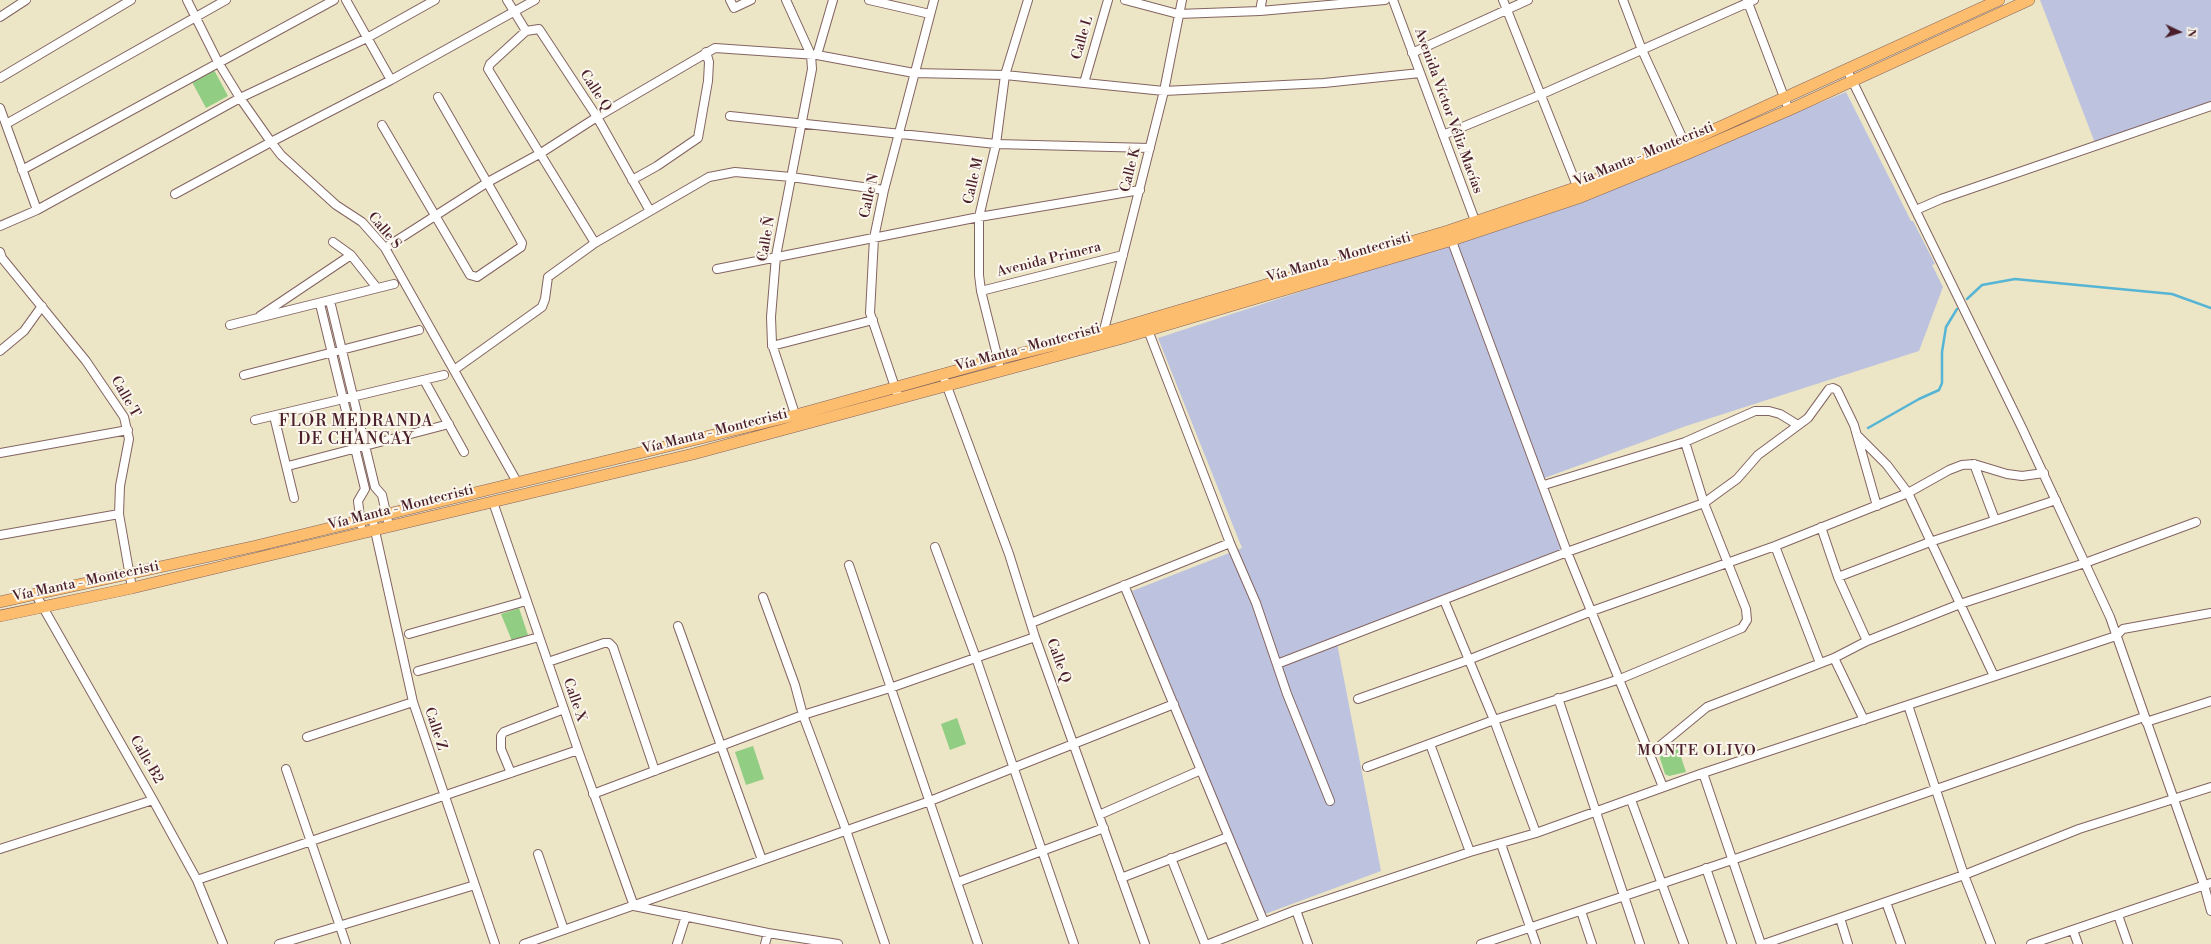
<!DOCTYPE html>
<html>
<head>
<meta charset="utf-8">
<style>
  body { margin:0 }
  #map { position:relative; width:2211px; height:944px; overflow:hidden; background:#ece5c6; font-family:"Libre Bodoni",serif }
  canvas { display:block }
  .north { position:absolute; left:2159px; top:12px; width:40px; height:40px; -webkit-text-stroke:3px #fbf7ec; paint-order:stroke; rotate:94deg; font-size:11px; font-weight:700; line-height:16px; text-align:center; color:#4a1f2b }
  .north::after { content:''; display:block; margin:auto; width:14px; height:18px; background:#4a1f2b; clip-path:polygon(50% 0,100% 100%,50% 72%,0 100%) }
</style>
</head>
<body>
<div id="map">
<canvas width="2211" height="944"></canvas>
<div class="north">N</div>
</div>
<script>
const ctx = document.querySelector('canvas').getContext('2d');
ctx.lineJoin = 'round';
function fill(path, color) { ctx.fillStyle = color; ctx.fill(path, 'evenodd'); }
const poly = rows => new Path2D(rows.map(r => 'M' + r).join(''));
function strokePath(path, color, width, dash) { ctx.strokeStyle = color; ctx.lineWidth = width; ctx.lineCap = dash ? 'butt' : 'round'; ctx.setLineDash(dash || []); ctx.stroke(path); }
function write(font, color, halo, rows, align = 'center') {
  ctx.font = font + ' "Libre Bodoni",serif'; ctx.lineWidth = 4; ctx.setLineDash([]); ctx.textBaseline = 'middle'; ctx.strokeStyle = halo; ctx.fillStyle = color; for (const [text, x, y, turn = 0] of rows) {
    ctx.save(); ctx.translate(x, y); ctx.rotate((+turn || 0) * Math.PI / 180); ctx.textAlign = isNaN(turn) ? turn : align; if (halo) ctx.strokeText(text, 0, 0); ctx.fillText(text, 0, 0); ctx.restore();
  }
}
const industrial = poly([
  [2040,0,2211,0,2211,105,2095,143],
  [1846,92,1911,221,1913,221,1935,264,1932,265,1943,287,1919,351,1686,426,1539,480,1564,548,1336,638,1381,871,1265,914,1132,591,1242,548,1158,338,1598,195]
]);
const green = poly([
  [213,68,228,96,206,108,191,80],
  [519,608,528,635,512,641,501,614],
  [957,718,966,744,950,750,941,724],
  [1676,742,1686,772,1669,776,1665,774,1659,755],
  [753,746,764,779,746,785,735,752]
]);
const stream = poly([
  [1967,299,1982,285,2015,279,2172,294,2211,308],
  [1868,428,1919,399,1939,390,1942,383,1942,352,1946,327,1957,309]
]);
const minor = poly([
  [187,0,218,62,240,98,271,142,281,155,336,205,362,222,385,248,517,482],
  [346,0,391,80],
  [507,0,526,31],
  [730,0,734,8,751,0],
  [786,0,811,55,812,69,776,256,771,317,772,344,797,420],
  [869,0,930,14],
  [1125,0,1178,14,1260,11,1385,0],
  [1393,0,1477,226],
  [1503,0,1579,191],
  [1623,0,1642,50,1687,148],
  [1747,0,1789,110],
  [1260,11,1262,0],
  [0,17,26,0],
  [1412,53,1528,0],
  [817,55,833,0],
  [1847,70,2022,428,2110,617,2204,885,2211,911],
  [0,78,131,0],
  [1084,83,1108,0],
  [0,108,37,210],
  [730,116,996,144,1150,148],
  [6,124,226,0],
  [382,125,470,275,477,277,521,247,522,243,438,97],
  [1443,135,1540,95,1754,0],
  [22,170,334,0],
  [632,180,657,166,698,138,708,81,709,62,706,52],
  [175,194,271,142,391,80,535,0],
  [1916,210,1941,199,2211,106],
  [0,226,37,210,240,98,367,38,435,0],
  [1450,236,1567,552,1663,787],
  [333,242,351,255,377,288],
  [595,243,488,69,490,64,526,31,539,29,597,117,650,211],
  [385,248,488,182,541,153,597,117,715,48,817,55,914,73,1005,75,1164,91,1324,83,1420,73],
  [0,252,2,258,86,361,124,417,129,439,120,486,119,514,132,588],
  [717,269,979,217,1140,190],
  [981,291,1123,255],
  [330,301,375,487,382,495,389,526],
  [320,304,365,489,358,501,361,525],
  [260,316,351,255],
  [230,325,394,284],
  [1146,325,1230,543,1256,603,1287,694,1330,801],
  [1102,338,1164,91,1182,0],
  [772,346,873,320],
  [0,351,24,331,42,306],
  [999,363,981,291,979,275,979,217,996,144,1005,75,1028,0],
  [454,370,542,307,545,299,548,277,595,243,709,177,735,172,791,177,884,190],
  [244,375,419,330],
  [424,380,464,452],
  [945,381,1009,554,1035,637,1145,944],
  [899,399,870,313,874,238,884,190,934,0],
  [274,416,294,498],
  [255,420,444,375],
  [1859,437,1887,465,1908,493,1994,676],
  [0,453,128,430],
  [1974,464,1995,520],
  [288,466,449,424],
  [1544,485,1685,442],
  [493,502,578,750,634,906,768,933,838,944],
  [372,517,413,702,495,944],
  [1821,527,1838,577,1867,641],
  [0,535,119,514],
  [1775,546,1820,663],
  [935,547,976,658,1074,944],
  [849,565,978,944],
  [1838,577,1930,542,2056,500],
  [1124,585,1264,922],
  [36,595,153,800,197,880,223,944],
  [763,597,795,685,803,715,846,830,885,944],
  [1444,600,1494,720,1536,833],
  [1031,623,1230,543],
  [678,626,762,860],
  [409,634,526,601],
  [1834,658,1864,720],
  [548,662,604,643,609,643,613,647,655,771],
  [1277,664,1567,552,1704,503,1737,479,1758,455,1808,418,1829,389,1833,388,1837,390,1854,425,1877,506],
  [418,671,539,637],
  [1558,698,1640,944],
  [1358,699,1468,660,1592,611,1775,546,1908,493,1949,470,1962,465,1974,464,2007,474,2022,476,2044,473],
  [1908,705,1964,875,1991,944],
  [2146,722,2211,701],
  [307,737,413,702],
  [1430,744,1470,852],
  [1650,754,1707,707,1834,658,1867,641,1960,604,2085,563,2196,522],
  [1367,767,1494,720,1620,679,1742,628,1747,620,1746,609,1704,503,1685,442,1755,411,1769,411,1780,414,1798,425],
  [286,769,346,944],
  [511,773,501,749,501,736,504,732,564,709],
  [1703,773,1761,944],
  [593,794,803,715,890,688,1035,637],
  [1631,800,1684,944],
  [1099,815,1201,770],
  [1501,844,1536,944],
  [0,849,153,800],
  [538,854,564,930],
  [1171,858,1205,944],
  [1706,868,1732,944],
  [1121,878,1228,837],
  [197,880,578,750],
  [958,882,1104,828],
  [1886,902,1901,944],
  [1296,910,1308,944],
  [1581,911,1592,944],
  [2118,915,2128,944],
  [1840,918,1848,944],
  [2073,930,2078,944],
  [279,944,475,885],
  [524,944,930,801,1174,704],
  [677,944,686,916],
  [765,944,768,933],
  [1209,944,1296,910,1470,852,1536,833,1703,773,2116,636,2123,629,2211,613],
  [1481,944,1732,860,2144,717],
  [1764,944,1964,875,2079,829,2211,787],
  [2031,944,2211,883]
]);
const major = poly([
  [0,602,256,546,796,415,998,359,1103,333,1448,231,1578,187,1685,143,1999,0],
  [0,616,132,588,693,454,1119,339,1452,240,1581,197,1689,153,1789,110,2029,0]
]);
const streetNames = [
  ["Calle L",1083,38,-74],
  ["Calle Q",595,91,57],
  ["Avenida Víctor Véliz Macías",1448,111,70],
  ["Vía Manta - Montecristi",1644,155,-22],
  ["Calle K",1131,170,-76],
  ["Calle M",974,181,-77],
  ["Calle N",870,196,-77],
  ["Calle S",384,231,50],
  ["Calle Ñ",767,239,-80],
  ["Vía Manta - Montecristi",1339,258,-16],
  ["Avenida Primera",1049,260,-14],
  ["Vía Manta - Montecristi",1028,348,-15],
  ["Calle T",125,397,60],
  ["Vía Manta - Montecristi",715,432,-14],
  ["Vía Manta - Montecristi",401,508,-14],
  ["Vía Manta - Montecristi",86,582,-12],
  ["Calle Q",1058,661,70],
  ["Calle X",574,700,71],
  ["Calle Z",435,729,72],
  ["Calle B2",146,760,60]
];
const neighbourhoodNames = [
  ["MONTE OLIVO",1697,751]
];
const quarterNames = [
  ["FLOR MEDRANDA",356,422],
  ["DE CHANCAY",356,440]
];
fill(industrial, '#bdc3de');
fill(green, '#91ce83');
strokePath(stream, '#56b5d5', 2.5);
strokePath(minor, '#836461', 10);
strokePath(major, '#836461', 12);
strokePath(minor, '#fff', 8);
strokePath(major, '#fcbd6e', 11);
write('14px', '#4a1f2b', '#fbf7ec', streetNames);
ctx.letterSpacing = '1px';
write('15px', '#4a1f2b', '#fbf7ec', neighbourhoodNames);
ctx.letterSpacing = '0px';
ctx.letterSpacing = '1px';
write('16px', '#4a1f2b', '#fbf7ec', quarterNames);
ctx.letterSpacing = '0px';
</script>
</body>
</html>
